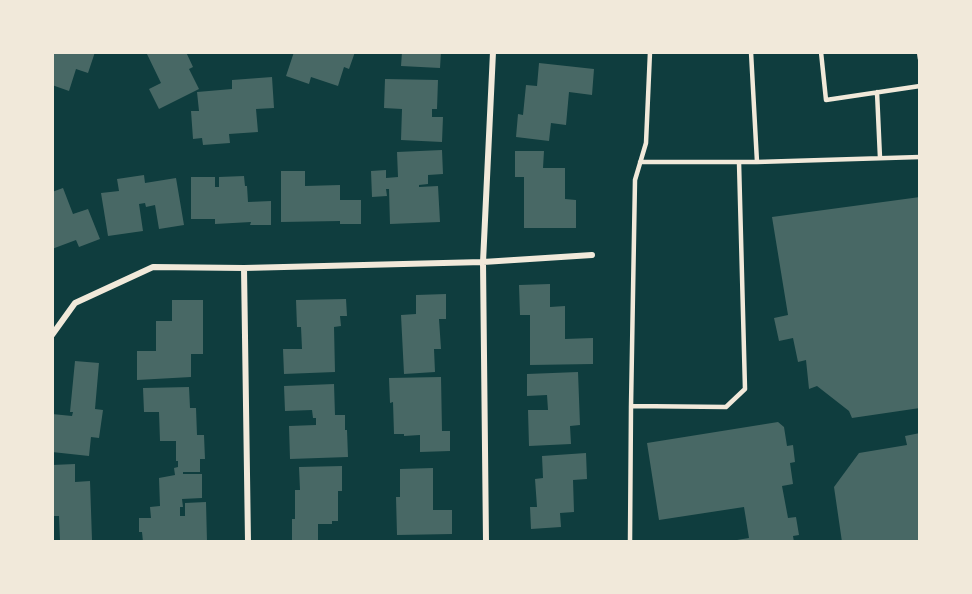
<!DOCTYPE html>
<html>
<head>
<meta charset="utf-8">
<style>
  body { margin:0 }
  #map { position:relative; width:972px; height:594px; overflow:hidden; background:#0f3d3e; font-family:"Golos Text",sans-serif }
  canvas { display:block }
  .frame { position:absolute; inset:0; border:54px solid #f1e9da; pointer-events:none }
</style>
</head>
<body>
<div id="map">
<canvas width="972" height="594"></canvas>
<div class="frame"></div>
</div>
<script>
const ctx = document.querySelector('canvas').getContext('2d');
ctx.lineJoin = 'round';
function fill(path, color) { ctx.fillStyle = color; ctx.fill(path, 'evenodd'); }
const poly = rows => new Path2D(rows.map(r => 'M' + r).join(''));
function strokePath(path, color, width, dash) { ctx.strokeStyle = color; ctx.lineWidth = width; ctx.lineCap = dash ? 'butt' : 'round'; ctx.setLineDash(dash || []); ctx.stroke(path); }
const building = poly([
  [52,52,95,52,88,73,76,69,69,91,52,85,52,60,54,57,52,56],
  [146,52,186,52,193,67,189,69,199,89,159,109,149,89,161,83],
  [294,52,300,53,355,52,349,69,344,67,338,86,311,77,309,84,286,76],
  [402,52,441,52,440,68,401,66],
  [539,63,594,69,592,95,569,92,566,125,551,123,549,141,516,137,518,114,523,115,526,85,537,86],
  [272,77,274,108,256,109,258,132,229,134,230,143,203,145,202,138,193,139,191,111,199,111,197,92,232,89,232,80],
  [385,79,438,80,437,109,432,109,432,117,443,117,442,142,401,140,402,109,384,108],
  [442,150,443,174,428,175,428,184,419,185,419,187,438,186,440,222,390,224,389,189,386,189,387,196,372,197,371,171,386,170,386,178,398,177,397,152],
  [515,151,544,151,543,168,565,168,565,199,576,200,576,228,524,228,524,177,515,177],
  [281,171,305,171,305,186,340,185,340,200,361,200,361,224,340,224,340,221,281,222],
  [144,175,145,183,176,178,184,225,159,229,155,205,146,207,145,203,139,204,143,231,108,236,101,193,119,191,117,179],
  [244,176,245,186,247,186,248,202,271,201,271,225,250,225,251,222,215,224,215,219,191,219,191,177,215,177,215,187,219,187,219,177],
  [63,188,73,214,88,209,100,239,79,247,76,240,52,249,52,192],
  [920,197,920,408,852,418,849,411,817,386,809,389,806,360,798,362,793,338,779,341,774,318,788,315,772,217],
  [550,284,550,307,565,306,565,339,593,338,593,364,530,365,530,315,520,315,519,285],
  [446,294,446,319,439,319,441,349,434,349,435,372,404,374,401,315,416,314,416,295],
  [346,299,347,316,340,316,341,326,334,327,335,372,284,374,283,349,302,349,301,327,297,327,296,300],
  [172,300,203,300,203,354,191,354,191,377,137,380,137,351,156,351,156,321,172,321],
  [75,361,99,363,95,409,103,410,99,438,91,437,89,456,52,452,52,414,72,416,73,412,70,412],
  [578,372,580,425,570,426,571,444,529,446,528,410,548,410,547,395,527,396,527,374],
  [441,377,442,431,450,431,450,451,420,452,420,435,404,436,404,434,394,434,393,402,390,403,389,378],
  [334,384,335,415,345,415,345,430,347,430,348,457,290,459,289,426,316,425,316,418,313,418,312,410,285,411,284,386],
  [189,387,190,408,196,408,197,435,204,435,205,459,200,459,200,472,183,472,183,474,202,474,202,498,182,499,183,507,180,507,180,516,185,516,185,503,206,502,207,542,143,542,142,532,139,532,139,518,151,518,150,507,160,506,159,478,175,475,174,468,178,467,178,461,176,461,176,441,160,441,159,412,144,412,143,388],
  [778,422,784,427,787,446,793,445,795,462,790,463,793,484,782,486,788,518,796,517,799,535,793,536,794,542,737,542,737,540,749,538,744,507,659,520,647,443],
  [920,433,920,542,842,542,834,487,859,453,907,445,905,436],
  [586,453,587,479,573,480,574,512,560,513,561,527,531,529,530,507,537,507,535,479,543,478,542,456],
  [75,464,75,482,90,481,92,540,60,541,59,516,53,516,52,465],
  [342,466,342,491,338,491,338,521,332,521,332,524,318,524,318,542,292,542,292,519,295,519,295,490,300,490,299,467],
  [433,468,433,510,452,510,452,534,397,535,396,497,400,497,400,469]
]);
const service = poly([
  [650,52,646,143,635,180,631,406,726,407,745,389,739,162],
  [751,52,757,162],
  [821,52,826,100,920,86],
  [919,52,920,59],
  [877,92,880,158],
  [640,162,757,162,920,157],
  [630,542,631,406]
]);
const minor = poly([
  [244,268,248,542],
  [52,335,75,303,153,267,244,268,483,262,592,255],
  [486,542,483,262,493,52]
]);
fill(building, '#486865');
strokePath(service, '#f1e9da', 4.5);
strokePath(minor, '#f1e9da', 6);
</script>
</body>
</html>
